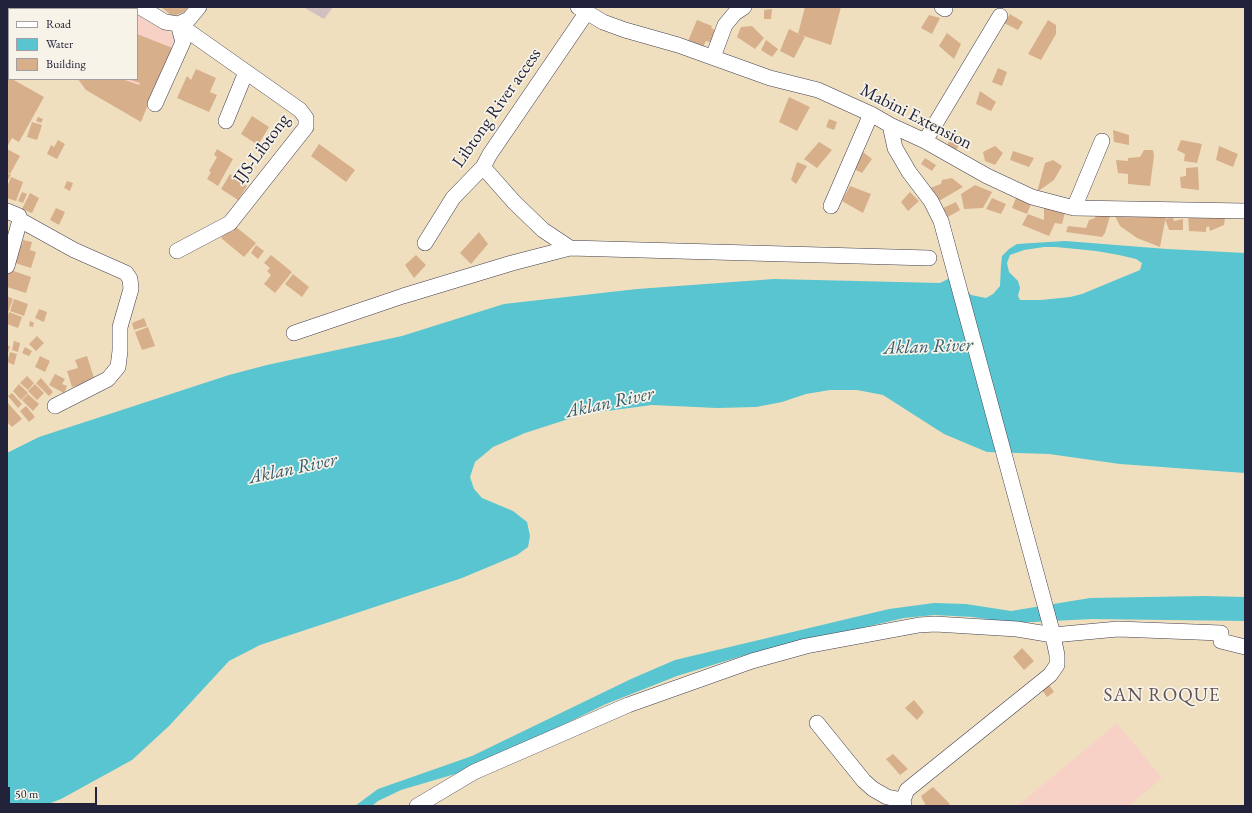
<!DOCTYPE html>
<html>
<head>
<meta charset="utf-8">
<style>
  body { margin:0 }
  #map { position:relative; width:1252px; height:813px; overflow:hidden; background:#efdfbf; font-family:"EB Garamond",serif }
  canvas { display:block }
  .frame { position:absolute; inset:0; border:8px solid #22223b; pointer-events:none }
  .legend { position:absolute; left:8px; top:8px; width:130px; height:72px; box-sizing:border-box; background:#f7f3e8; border:1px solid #a29fa3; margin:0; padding:5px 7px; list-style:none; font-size:12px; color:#22223b }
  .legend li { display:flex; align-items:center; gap:8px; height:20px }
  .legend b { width:20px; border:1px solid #a29fa3 }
  .scale { position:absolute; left:8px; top:787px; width:89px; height:18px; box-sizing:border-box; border:2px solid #22223b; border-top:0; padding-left:5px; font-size:12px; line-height:14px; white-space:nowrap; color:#22223b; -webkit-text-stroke:3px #f7f3e8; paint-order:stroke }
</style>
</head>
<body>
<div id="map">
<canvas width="1252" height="813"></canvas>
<div class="frame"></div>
<ul class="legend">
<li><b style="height:5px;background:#fff"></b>Road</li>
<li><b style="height:11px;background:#58c5d0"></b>Water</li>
<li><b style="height:11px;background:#d8af8b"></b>Building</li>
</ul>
<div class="scale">50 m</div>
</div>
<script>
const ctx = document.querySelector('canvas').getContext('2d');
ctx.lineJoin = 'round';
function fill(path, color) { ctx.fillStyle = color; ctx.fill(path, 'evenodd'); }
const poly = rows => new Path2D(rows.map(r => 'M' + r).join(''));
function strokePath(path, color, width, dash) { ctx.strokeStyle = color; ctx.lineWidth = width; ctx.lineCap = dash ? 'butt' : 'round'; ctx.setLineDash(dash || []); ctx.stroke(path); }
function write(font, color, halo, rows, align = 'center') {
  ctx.font = font + ' "EB Garamond",serif'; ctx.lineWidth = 3.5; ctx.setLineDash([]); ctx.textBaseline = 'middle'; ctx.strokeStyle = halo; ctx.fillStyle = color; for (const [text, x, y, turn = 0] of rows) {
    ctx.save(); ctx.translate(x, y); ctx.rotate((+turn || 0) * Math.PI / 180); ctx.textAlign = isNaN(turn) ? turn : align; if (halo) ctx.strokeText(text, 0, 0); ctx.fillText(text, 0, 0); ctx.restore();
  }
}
const built = poly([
  [137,14,173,35,176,42,141,122,86,90,76,79,137,79],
  [1117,723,1162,778,1129,806,1017,806]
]);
const industrial = poly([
  [303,7,333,7,324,19]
]);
const water = poly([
  [1065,241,1167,249,1245,253,1245,473,1120,464,1049,454,987,452,944,434,883,395,857,390,830,390,806,394,782,402,756,407,717,408,652,405,584,414,525,433,493,447,475,462,470,477,474,489,482,498,513,511,527,522,530,536,528,547,517,555,462,578,260,645,229,661,169,726,132,760,61,799,43,806,7,806,7,453,39,437,229,375,267,365,402,336,504,304,637,289,774,279,940,283,948,279,960,282,971,295,986,298,993,294,1000,286,1001,265,1002,256,1009,249,1017,244],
  [1044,247,1056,247,1096,251,1119,255,1136,259,1142,263,1140,270,1082,294,1070,297,1041,300,1020,300,1018,296,1020,288,1018,281,1009,272,1007,263,1010,255,1024,250],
  [1204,596,1245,597,1245,621,1092,619,1012,623,973,617,934,615,904,618,745,655,677,676,606,704,472,769,401,790,378,801,372,806,355,806,378,789,472,756,631,679,675,660,889,609,934,603,966,604,1011,611,1090,598]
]);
const building = poly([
  [7,7,13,8,13,9,9,9,9,20,7,25],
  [77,7,122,7,121,9,77,9],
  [161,7,188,7,184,12,176,15,171,15],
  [805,7,841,7,831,45,798,34],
  [772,9,771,19,764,19,764,10],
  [1010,14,1023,22,1018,30,1004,23],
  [929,15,940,18,932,34,921,28],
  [697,20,712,26,711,28,717,31,712,43,706,41,703,47,688,41],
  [1048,20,1056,25,1056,34,1041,60,1028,54],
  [752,26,764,38,755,49,737,37,741,27],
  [789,29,805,37,794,58,780,51],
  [947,33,961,44,954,59,939,46],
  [137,34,175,49,152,94,141,122,86,90,78,79,122,79,139,85,140,83,128,79,137,79],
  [766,40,778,49,772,57,761,50],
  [998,68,1007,72,1002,86,992,82],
  [196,69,216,78,210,92,217,95,209,112,177,98,187,76,191,80],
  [7,76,9,79,12,79,44,97,19,142,12,138,7,147],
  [980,91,996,102,991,111,976,104],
  [789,97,810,107,797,131,779,122],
  [252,116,269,127,258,145,241,134],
  [38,117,43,119,41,123,36,121],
  [829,119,837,122,834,130,826,127],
  [32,122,42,125,37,140,27,137],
  [1113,130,1129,135,1129,145,1114,142],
  [954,134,962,139,953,156,947,151,949,138],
  [58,140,65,144,57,159,47,154,51,145,54,147],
  [1181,140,1202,144,1197,163,1184,161,1185,154,1177,150],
  [819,142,832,150,817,168,804,159],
  [319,144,355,170,346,182,311,156],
  [995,146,1003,153,995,165,985,161,983,152],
  [1219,146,1238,154,1233,167,1216,160],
  [7,149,20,156,10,174,7,172],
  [217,149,233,159,218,186,207,179,211,172,209,171,217,157,214,155],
  [1144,150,1153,150,1154,156,1150,186,1128,184,1128,174,1118,173,1116,160,1128,161,1128,158,1140,157],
  [1013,151,1034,158,1029,167,1010,160],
  [863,152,872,159,862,173,852,168],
  [925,158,936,165,932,171,921,164],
  [1053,160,1062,166,1054,180,1037,192,1045,163],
  [797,162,807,166,796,184,791,180],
  [1198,167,1199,190,1181,188,1180,177,1186,176,1186,168],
  [7,173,11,175,7,182],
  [230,174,247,186,238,200,221,189],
  [11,177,23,182,16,201,7,198,7,187],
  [952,178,963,187,939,201,930,188,941,184,942,180],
  [67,181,73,183,70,191,64,188],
  [975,185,992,192,983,208,964,209,961,194],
  [850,186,871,194,863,213,842,201],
  [22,192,27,194,23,203,18,201],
  [910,192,919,201,908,211,901,202],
  [30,193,39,198,32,213,22,209],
  [992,198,1006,204,1001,214,986,209],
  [1016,198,1031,204,1027,214,1012,208],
  [956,202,960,210,948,217,943,208],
  [1044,205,1066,209,1062,224,1055,223,1049,236,1022,225,1028,214,1044,220],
  [56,208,65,212,59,225,50,220],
  [1167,211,1160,247,1137,238,1120,226,1114,214],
  [1188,213,1225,218,1224,225,1210,231,1209,226,1206,228,1206,232,1189,231],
  [1096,214,1110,216,1105,233,1102,237,1066,232,1068,226,1086,228,1089,220,1095,218],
  [1173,217,1174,221,1183,219,1183,230,1169,230,1165,219],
  [236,227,256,243,244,257,221,238,229,229,232,232],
  [479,232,488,244,471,264,460,253],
  [23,240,32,242,30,250,36,252,31,268,12,262,17,244,22,245],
  [256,245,264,251,258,259,251,253],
  [271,255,292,272,275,293,264,284,271,275,267,271,270,268,264,263],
  [416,255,426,265,414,278,405,265],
  [8,269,31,277,26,293,7,287],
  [293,274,309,287,302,297,285,284],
  [7,296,13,299,7,315],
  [14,299,28,304,24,316,10,311],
  [39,309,47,312,44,322,35,318],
  [9,312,22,317,18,328,7,324,7,317],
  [144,318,147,326,134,330,132,323],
  [30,321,34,323,33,327,29,326],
  [148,327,155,346,142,350,135,332],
  [37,336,44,343,36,351,29,344],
  [14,341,20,343,18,352,12,350],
  [7,346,10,346,7,356],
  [25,347,32,351,29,356,22,353],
  [10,352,17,354,14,365,7,362],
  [40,356,50,361,45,372,35,367],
  [87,356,95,381,72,387,67,371,78,368,75,360],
  [55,374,65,379,62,384,67,386,64,393,49,385],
  [27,376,34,383,28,390,20,383],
  [41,378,53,392,49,396,36,383],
  [19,384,28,393,21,400,13,391],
  [35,384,44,393,37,400,28,391],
  [12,393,22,404,18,408,8,396],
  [28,394,39,404,33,411,22,400],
  [7,402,22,419,12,427,7,422],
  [26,406,35,417,29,422,20,411],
  [1022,648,1034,661,1024,670,1013,657],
  [1047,682,1054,692,1047,697,1040,687],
  [914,700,924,712,917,720,905,708],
  [893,754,908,769,900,775,886,759],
  [933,787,950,804,947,806,926,806,921,796]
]);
const minor = poly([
  [140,7,165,22,178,24,189,19,199,7],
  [578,7,603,22,625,30,678,45,770,78,818,90,871,114,890,125,925,141,987,176,1032,197,1074,208,1245,211],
  [942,7,945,9],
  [22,9,23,7],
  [7,44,9,40],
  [713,57,725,25,735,13,744,7],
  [155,104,183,42,178,24],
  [226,121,246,72],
  [890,125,895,148,909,172,931,201,941,221,1052,631,1057,655,1057,665,1050,675,907,790,903,800,904,806],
  [925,141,1000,16],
  [483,167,514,202,543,230,570,248],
  [831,206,871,114],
  [1074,208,1102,141],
  [7,211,19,216,20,220,7,266],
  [20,220,74,250,126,273,130,279,131,289,120,327,120,351,118,367,108,379,55,406],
  [425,243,453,198,483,167,490,154,587,12],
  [177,251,230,223,306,127,306,118,300,110,178,24],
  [294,333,403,296,512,263,570,248,929,258],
  [817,723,864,781,873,789,887,797,903,800],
  [417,806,474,772,628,705,752,661,806,646,919,625,935,624,1017,629,1053,635,1118,629,1221,633,1221,641,1245,647]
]);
const streetNames = [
  ["Libtong River access",497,108,-55],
  ["Mabini Extension",916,117,27],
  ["IJS-Libtong",262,149,-54]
];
const waterNames = [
  ["Aklan River",928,347,-2],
  ["Aklan River",610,403,-12],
  ["Aklan River",293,469,-12]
];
const neighbourhoodNames = [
  ["SAN ROQUE",1162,696]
];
fill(built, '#f7d1c6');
fill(industrial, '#d2bfbf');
fill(water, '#58c5d0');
fill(building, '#d8af8b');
strokePath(minor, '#413e4f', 16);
strokePath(minor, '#fff', 15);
write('18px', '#22223b', '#f7f3e8', streetNames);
write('italic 19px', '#355b6f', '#f7f3e8', waterNames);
ctx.letterSpacing = '1px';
write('19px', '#625357', '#f7f3e8', neighbourhoodNames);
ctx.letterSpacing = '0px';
</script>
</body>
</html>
